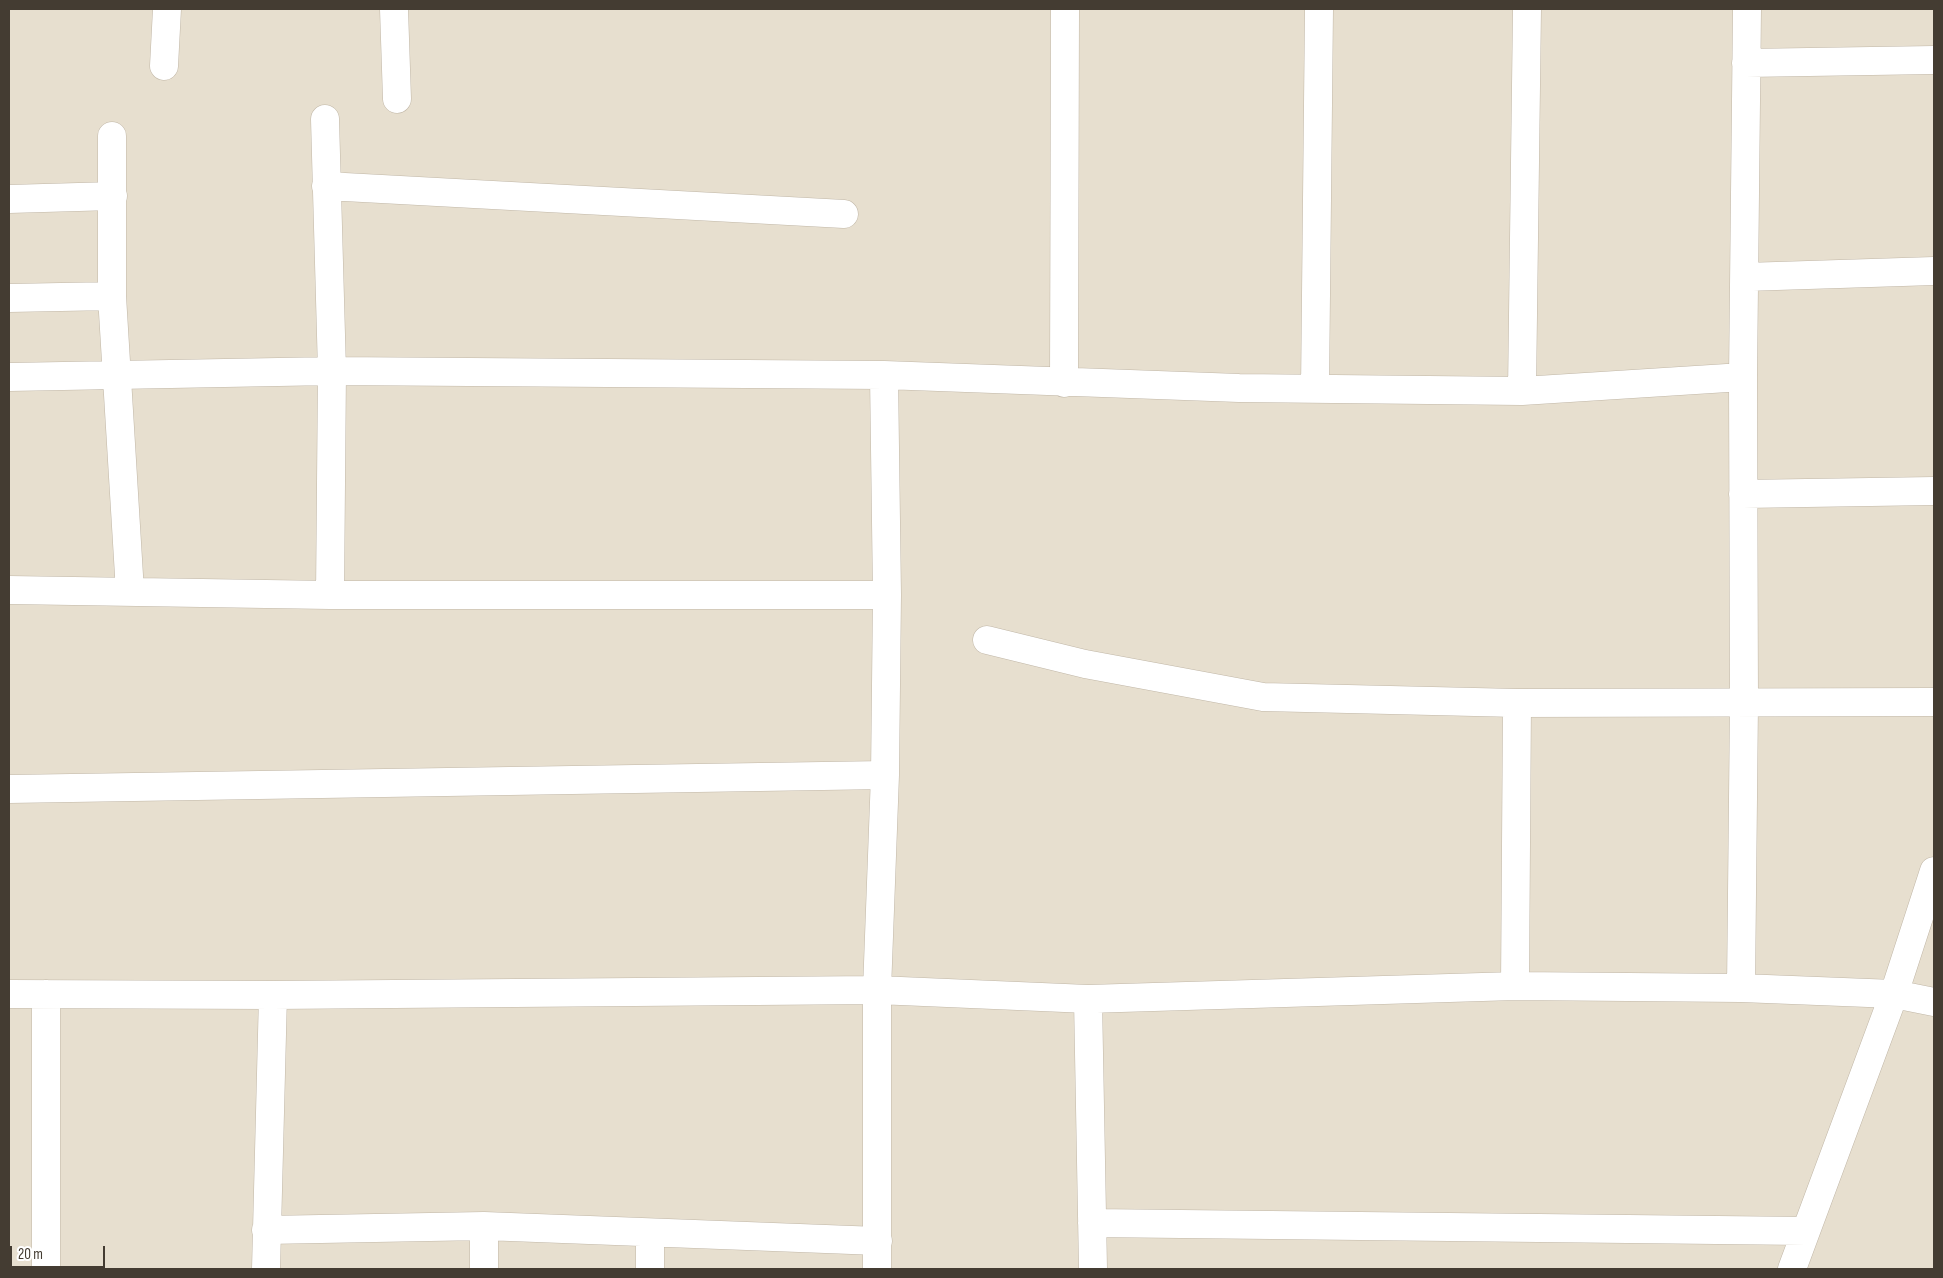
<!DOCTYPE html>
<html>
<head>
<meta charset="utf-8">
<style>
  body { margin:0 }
  #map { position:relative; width:1943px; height:1278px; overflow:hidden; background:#f2ede1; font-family:"Sofia Sans Condensed",sans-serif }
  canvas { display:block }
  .frame { position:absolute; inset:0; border:10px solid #443c32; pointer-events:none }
  .scale { position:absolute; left:10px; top:1246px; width:95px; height:22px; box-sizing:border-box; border:2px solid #443c32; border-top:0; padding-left:6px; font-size:15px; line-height:18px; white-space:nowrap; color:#443c32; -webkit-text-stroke:4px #fff; paint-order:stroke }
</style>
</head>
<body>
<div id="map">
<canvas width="1943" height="1278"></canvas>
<div class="frame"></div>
<div class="scale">20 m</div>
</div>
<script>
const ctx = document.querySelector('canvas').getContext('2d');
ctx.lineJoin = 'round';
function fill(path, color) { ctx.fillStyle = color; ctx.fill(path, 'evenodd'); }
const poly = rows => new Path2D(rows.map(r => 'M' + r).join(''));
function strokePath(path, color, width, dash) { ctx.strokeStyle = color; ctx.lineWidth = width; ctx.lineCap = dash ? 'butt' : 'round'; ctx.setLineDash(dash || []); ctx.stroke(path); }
const residential = poly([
  [9,9,1934,9,1934,1269,9,1269]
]);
const street = poly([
  [394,9,397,99],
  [1746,63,1934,60],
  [164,66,167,9],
  [325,119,332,371,330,595],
  [112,136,112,296,130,592],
  [326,186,844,214],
  [9,199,113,196],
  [1745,277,1934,271],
  [9,298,112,296],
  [9,377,332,371,884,375,1239,388,1522,391,1743,377],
  [1064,383,1065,9],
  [1315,389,1319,9],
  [1522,391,1527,9],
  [1743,494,1934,491],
  [9,590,330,595,887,595],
  [987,640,1085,664,1263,697,1517,703,1934,702],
  [9,789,885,775],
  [1515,986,1517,703],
  [1741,988,1744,703,1743,377,1747,9],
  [9,994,273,995,877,990,1088,999,1515,986,1741,988,1894,994,1934,1002],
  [46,994,46,1269],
  [1088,999,1093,1269],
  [1092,1223,1806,1231],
  [266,1230,484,1226,878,1241],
  [650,1233,650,1269],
  [266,1269,273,995],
  [484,1269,484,1226],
  [877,1269,877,990,885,775,887,595,884,375],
  [1792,1269,1894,994,1934,871]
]);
fill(residential, '#e7dfcf');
strokePath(street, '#c1b7a7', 29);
strokePath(street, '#fff', 28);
</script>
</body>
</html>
